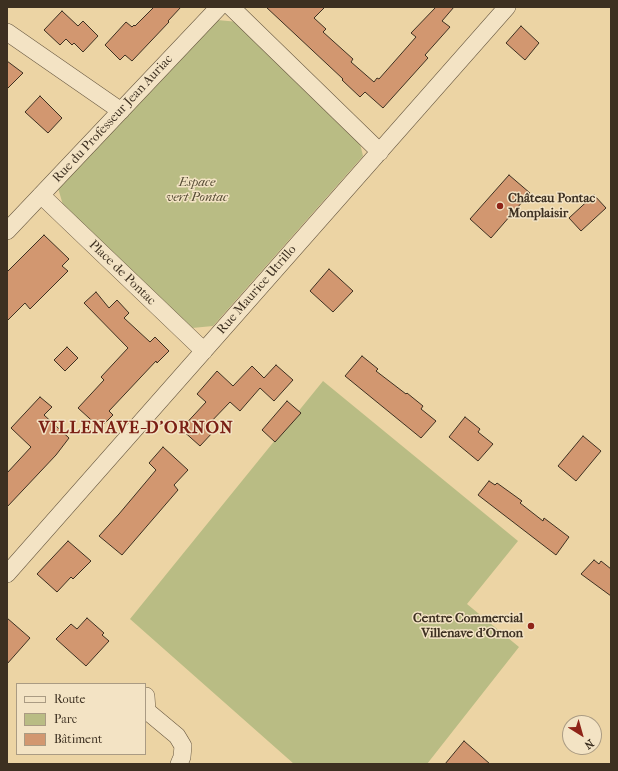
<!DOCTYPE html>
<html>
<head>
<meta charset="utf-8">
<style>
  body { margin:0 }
  #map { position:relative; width:618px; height:771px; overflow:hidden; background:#ecd4a4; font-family:"IM FELL French Canon",serif }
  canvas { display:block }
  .frame { position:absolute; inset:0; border:8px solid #3d3021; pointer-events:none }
  .legend { position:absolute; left:16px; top:683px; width:130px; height:72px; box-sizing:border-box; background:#f3e3c4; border:1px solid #aa9b83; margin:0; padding:5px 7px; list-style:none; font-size:12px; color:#3d3021 }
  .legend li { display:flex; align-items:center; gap:8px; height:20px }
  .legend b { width:20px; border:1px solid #aa9b83 }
  .north { position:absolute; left:562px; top:715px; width:40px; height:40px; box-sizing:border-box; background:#f3e3c4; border:1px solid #aa9b83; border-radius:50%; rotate:143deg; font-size:11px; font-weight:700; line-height:16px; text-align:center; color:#3d3021 }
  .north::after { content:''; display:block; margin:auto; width:14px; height:18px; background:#8f2418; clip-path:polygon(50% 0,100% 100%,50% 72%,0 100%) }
</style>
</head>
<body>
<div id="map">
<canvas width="618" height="771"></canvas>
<div class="frame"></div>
<ul class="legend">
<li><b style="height:5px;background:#f3e3c4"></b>Route</li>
<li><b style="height:11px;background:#b9bc84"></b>Parc</li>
<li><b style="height:11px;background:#d29770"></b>Bâtiment</li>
</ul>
<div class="north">N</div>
</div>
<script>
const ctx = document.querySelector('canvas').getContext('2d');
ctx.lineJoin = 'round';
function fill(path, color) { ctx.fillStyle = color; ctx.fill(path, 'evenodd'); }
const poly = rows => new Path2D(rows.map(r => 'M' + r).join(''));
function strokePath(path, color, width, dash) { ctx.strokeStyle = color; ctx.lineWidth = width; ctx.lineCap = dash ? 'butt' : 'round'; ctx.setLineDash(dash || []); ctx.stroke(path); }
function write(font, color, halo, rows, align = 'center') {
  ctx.font = font + ' "IM FELL French Canon",serif'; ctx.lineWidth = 3; ctx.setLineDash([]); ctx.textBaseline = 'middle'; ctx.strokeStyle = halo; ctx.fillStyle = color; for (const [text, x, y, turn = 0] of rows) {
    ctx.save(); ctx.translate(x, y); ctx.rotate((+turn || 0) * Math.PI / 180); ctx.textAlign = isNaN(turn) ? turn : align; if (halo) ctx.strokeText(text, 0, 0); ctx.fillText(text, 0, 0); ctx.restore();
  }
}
const green = poly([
  [217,20,239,22,358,135,363,156,213,326,192,328,63,205,58,188],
  [323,381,518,541,467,604,519,647,427,764,294,764,130,619]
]);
const building = poly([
  [154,7,181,7,168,21,169,22,132,61,125,55,120,60,105,45,126,22,132,27,134,25,135,26,154,7],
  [266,7,325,7,314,18,326,29,323,32,353,59,351,62,374,82,377,78,379,79,416,37,411,33,436,7,454,7,442,21,450,27,425,55,428,58,383,108,365,92,360,97,342,80,343,79,266,7],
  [62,11,78,26,83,21,98,36,83,52,74,43,72,45,66,39,60,45,44,30,62,11],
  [521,26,539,43,525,60,506,43,521,26],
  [7,61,23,73,7,89,7,61],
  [40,96,62,118,48,133,25,112,40,96],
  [509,175,530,193,491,238,470,219,509,175],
  [594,195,606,208,581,231,569,218,594,195],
  [44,235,69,259,62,266,68,271,30,309,25,303,7,321,7,272,44,235],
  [329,269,353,291,333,312,310,291,329,269],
  [96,292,109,308,117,300,129,313,124,318,150,342,155,337,169,351,157,363,156,361,109,411,113,415,100,428,78,408,104,380,101,377,128,348,84,303,96,292],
  [67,347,78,358,65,371,54,360,67,347],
  [362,356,378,369,376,371,406,394,407,393,423,406,421,409,436,421,421,438,345,376,362,356],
  [276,365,293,380,274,401,260,388,240,411,230,402,206,427,213,432,200,446,181,429,206,402,197,394,217,371,233,386,252,366,264,378,276,365],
  [40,397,52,407,44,415,69,438,56,455,7,507,7,473,31,447,11,428,40,397],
  [287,401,301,413,275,442,262,430,287,401],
  [465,417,480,429,478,432,493,444,478,461,449,437,465,417],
  [583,436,601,451,576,481,558,466,583,436],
  [163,447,188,470,174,485,178,490,122,555,99,536,119,514,156,470,149,463,163,447],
  [489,481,495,485,497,483,522,501,520,503,543,521,544,518,569,537,556,555,478,495,489,481],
  [68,541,91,561,73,579,71,577,57,592,37,574,68,541],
  [594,560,599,564,601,561,611,569,611,596,581,574,594,560],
  [7,618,30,638,7,664,7,618],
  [87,618,104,633,102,635,109,641,86,666,56,639,71,624,77,629,87,618],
  [464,741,490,764,445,764,464,741]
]);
const minor = poly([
  [231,7,380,152],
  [7,32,121,111],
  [41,195,204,351],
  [7,231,219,7],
  [7,574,507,7],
  [146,696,147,711,177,736,183,746,182,757,179,764]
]);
const markers = [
  [500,206,4,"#8f2418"],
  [531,626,4,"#8f2418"]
];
const streetNames = [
  ["Rue du Professeur Jean Auriac",113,119,-47],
  ["Place de Pontac",122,273,44],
  ["Rue Maurice Utrillo",257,290,-49]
];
const parkNames = [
  ["Espace",197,183],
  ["vert Pontac",197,198]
];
const poiNames = [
  ["Château Pontac",508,199],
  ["Monplaisir",508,214],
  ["Centre Commercial",523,619,"right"],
  ["Villenave d'Ornon",523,634,"right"]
];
const districtNames = [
  ["VILLENAVE-D'ORNON",136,429]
];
fill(green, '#b9bc84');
fill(building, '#d29770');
strokePath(building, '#3d3021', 1);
strokePath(minor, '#695942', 18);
strokePath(minor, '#f3e3c4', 17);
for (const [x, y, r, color] of markers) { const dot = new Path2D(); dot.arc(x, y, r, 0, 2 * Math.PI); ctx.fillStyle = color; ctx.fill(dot); strokePath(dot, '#f3e3c4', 1.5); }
write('13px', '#3d3021', '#f3e3c4', streetNames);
write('italic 13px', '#564c35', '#f3e3c4', parkNames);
write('bold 13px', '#3d3021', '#f3e3c4', poiNames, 'left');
ctx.letterSpacing = '1px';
write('bold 17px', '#7a1f14', '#f3e3c4', districtNames);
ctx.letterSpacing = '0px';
</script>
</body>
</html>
